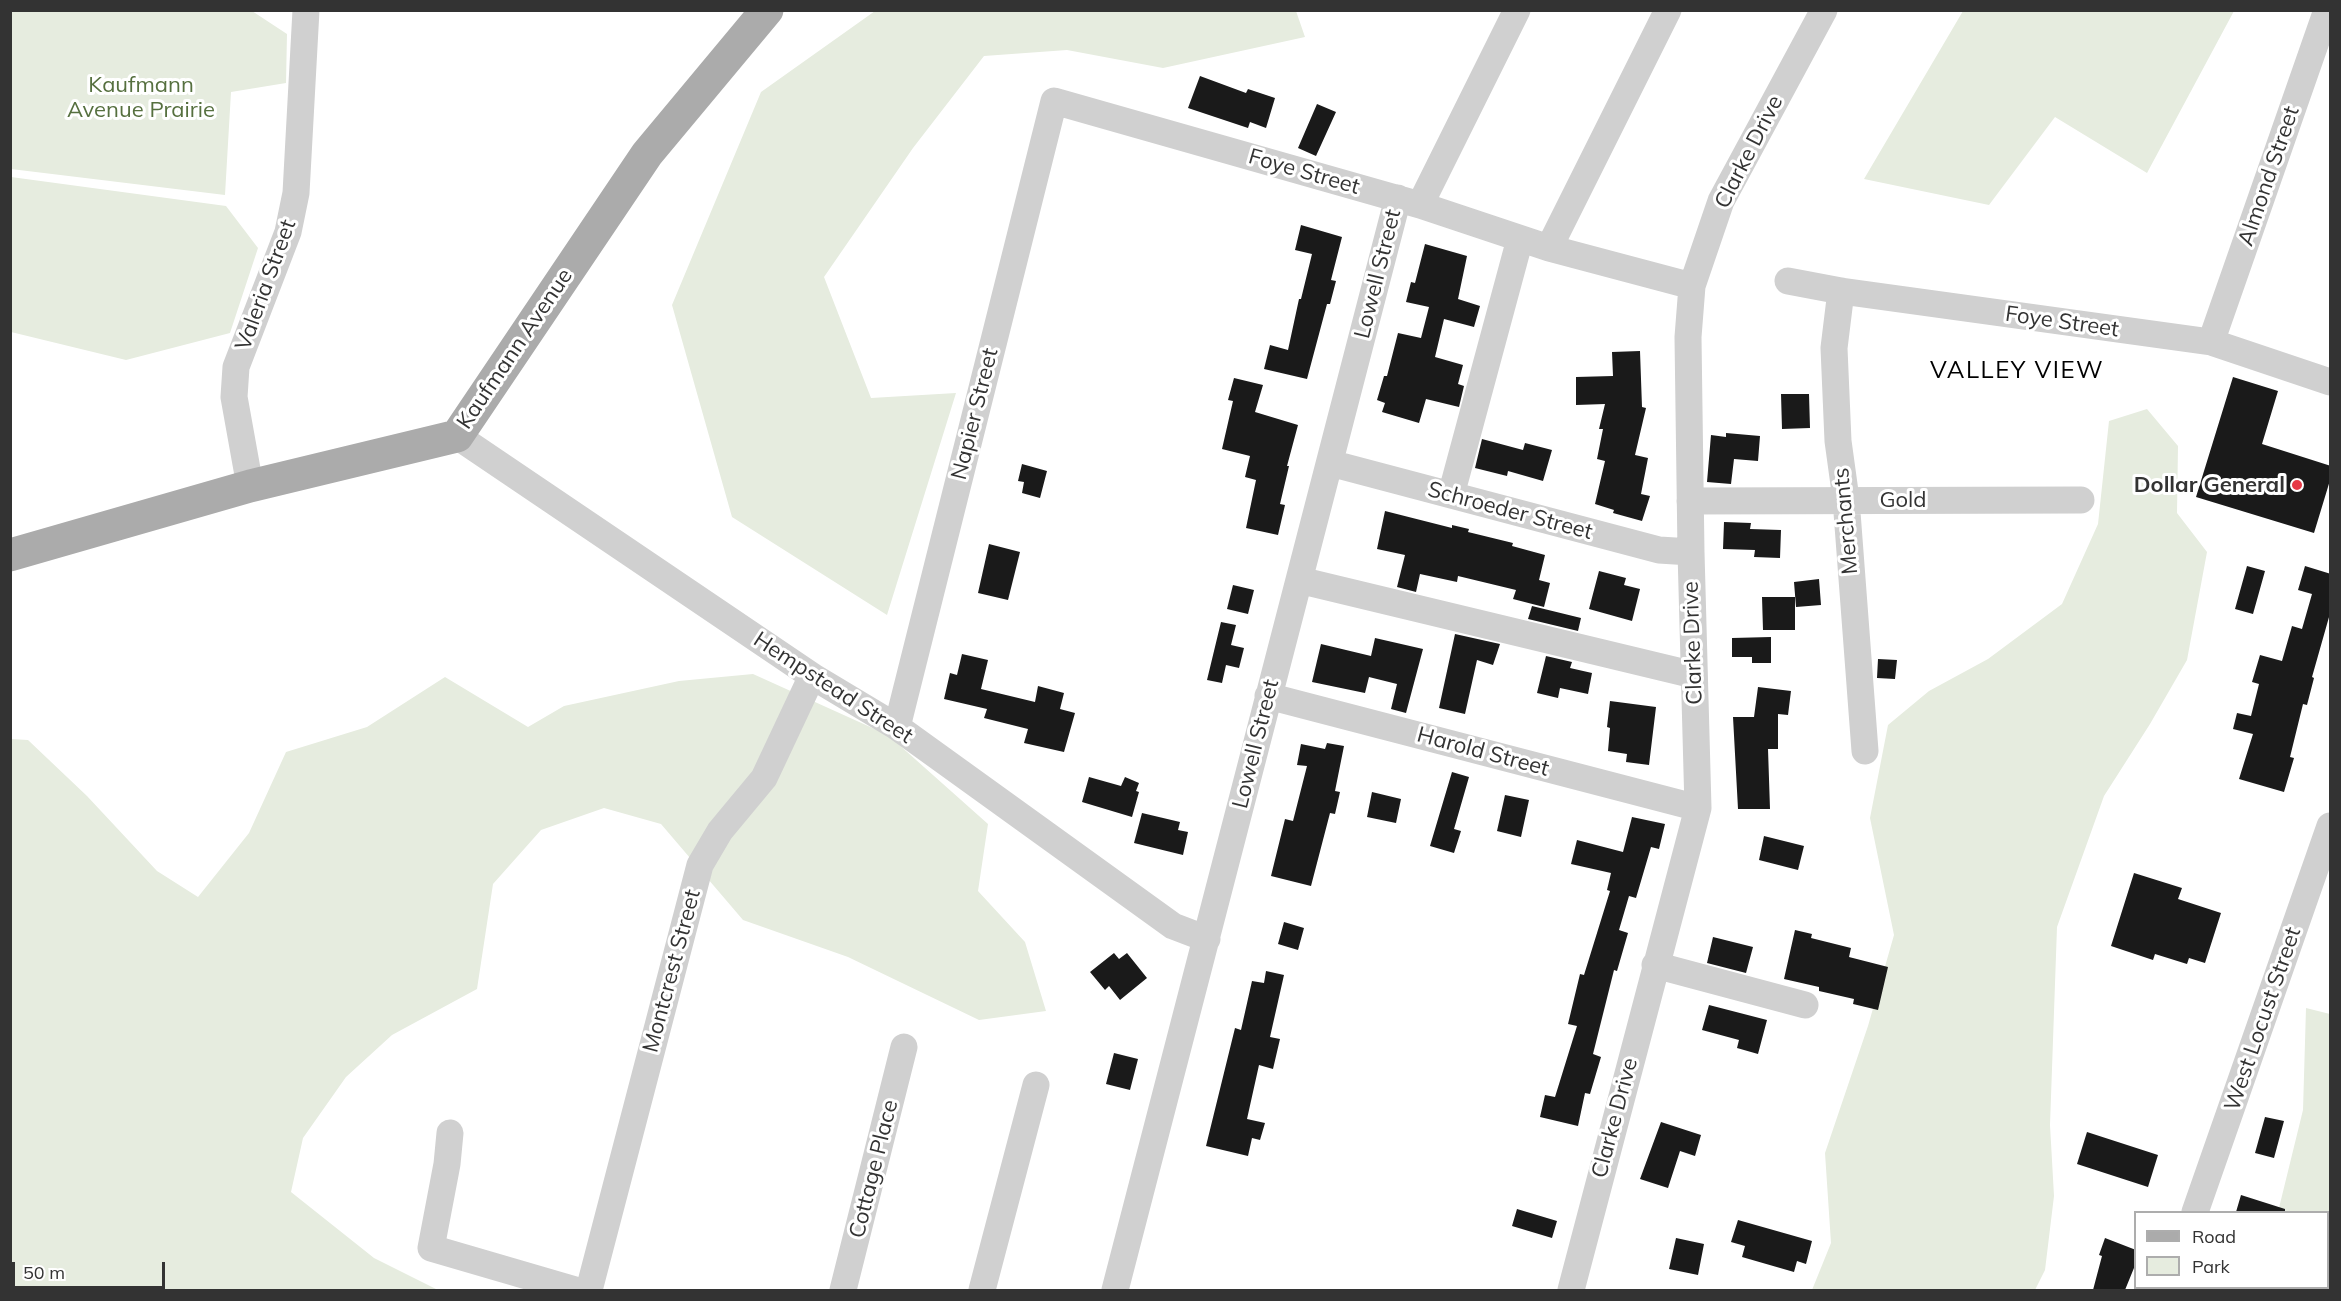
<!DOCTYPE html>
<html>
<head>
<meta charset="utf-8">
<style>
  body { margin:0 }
  #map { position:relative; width:2341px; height:1301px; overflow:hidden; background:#fff; font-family:Mulish,sans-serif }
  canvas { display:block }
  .frame { position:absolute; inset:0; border:12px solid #333; pointer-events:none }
  .legend { position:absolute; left:2134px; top:1211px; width:195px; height:78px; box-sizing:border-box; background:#fff; border:2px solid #adadad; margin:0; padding:8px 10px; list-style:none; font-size:18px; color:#333 }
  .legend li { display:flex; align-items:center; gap:12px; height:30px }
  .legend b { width:30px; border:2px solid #adadad }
  .scale { position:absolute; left:12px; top:1262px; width:153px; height:27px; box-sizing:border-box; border:3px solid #333; border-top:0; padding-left:8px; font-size:18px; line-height:21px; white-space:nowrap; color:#333; -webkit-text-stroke:4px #fff; paint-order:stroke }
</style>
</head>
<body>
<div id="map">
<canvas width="2341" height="1301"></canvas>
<div class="frame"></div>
<ul class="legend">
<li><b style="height:8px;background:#ababab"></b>Road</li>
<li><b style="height:16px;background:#e6ecdf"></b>Park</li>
</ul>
<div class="scale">50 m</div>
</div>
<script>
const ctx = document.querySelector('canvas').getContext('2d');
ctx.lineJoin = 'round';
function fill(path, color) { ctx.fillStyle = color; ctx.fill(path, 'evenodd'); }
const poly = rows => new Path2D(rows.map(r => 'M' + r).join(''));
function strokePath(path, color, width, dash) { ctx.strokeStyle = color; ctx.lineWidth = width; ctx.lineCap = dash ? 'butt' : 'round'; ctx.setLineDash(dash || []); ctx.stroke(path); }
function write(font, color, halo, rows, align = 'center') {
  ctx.font = font + ' Mulish,sans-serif'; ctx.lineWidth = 6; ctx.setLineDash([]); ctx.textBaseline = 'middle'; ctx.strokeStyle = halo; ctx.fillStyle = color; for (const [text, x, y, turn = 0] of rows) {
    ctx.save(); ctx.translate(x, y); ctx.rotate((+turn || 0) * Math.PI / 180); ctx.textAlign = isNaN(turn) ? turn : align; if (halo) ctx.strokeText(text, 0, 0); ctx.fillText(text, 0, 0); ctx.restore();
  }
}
const green = poly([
  [11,10,252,11,287,34,286,83,231,92,225,195,11,169],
  [875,11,1296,11,1305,37,1163,68,1067,50,984,56,913,148,824,277,871,398,956,393,887,615,732,517,672,305,761,92],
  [1963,11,1963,10,2234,11,2147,173,2055,117,1989,205,1864,179],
  [11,177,226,206,258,248,230,333,126,360,11,332],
  [2147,409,2178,446,2177,513,2207,552,2187,660,2150,724,2104,796,2057,927,2050,1125,2054,1196,2045,1270,2035,1290,1812,1290,1831,1243,1825,1153,1868,1026,1894,935,1870,818,1888,725,1929,691,1988,659,2062,604,2098,524,2109,421],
  [753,674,888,735,988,824,978,891,1025,942,1046,1011,979,1020,848,957,743,920,661,824,604,808,541,830,493,884,477,989,392,1035,346,1077,303,1138,291,1192,374,1258,438,1290,11,1290,11,739,28,740,87,796,157,871,198,897,249,833,286,752,367,727,445,677,528,727,564,706,679,681],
  [2306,1008,2330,1014,2330,1290,2257,1290,2258,1288,2328,1288,2328,1212,2278,1212,2303,1110]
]);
const building = poly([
  [1200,76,1246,93,1248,89,1275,98,1266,128,1250,122,1248,128,1188,108],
  [1317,104,1336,112,1316,156,1298,148],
  [1301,225,1342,237,1331,280,1336,281,1330,304,1327,304,1307,379,1264,369,1270,345,1288,350,1299,299,1301,299,1312,254,1295,250],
  [1425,244,1467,256,1458,299,1480,306,1474,327,1444,319,1435,357,1463,365,1458,384,1464,386,1459,407,1426,399,1419,423,1382,412,1385,403,1377,400,1384,376,1387,376,1398,333,1421,338,1429,307,1406,302,1411,282,1415,283],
  [1640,351,1642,407,1646,408,1635,455,1648,458,1641,494,1650,496,1642,521,1613,513,1614,510,1595,504,1605,461,1597,459,1603,429,1599,429,1605,404,1576,405,1576,377,1613,376,1612,352],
  [2233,377,2278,391,2262,444,2331,466,2331,477,2314,533,2196,497],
  [1234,378,1263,385,1255,412,1298,425,1287,466,1289,466,1280,504,1285,505,1278,535,1246,528,1256,480,1245,477,1250,456,1222,449,1233,401,1228,400],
  [1781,394,1809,394,1810,428,1782,429],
  [1726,433,1760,436,1758,461,1734,459,1731,484,1707,482,1711,435,1726,437],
  [1482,439,1523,450,1525,443,1552,450,1543,481,1508,471,1507,476,1475,468],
  [1022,464,1047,471,1040,498,1022,493,1024,482,1018,481],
  [1385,511,1452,528,1452,525,1469,529,1468,532,1513,543,1512,546,1545,555,1539,580,1550,583,1544,607,1513,599,1516,590,1458,576,1457,582,1420,574,1416,592,1397,587,1405,555,1377,549],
  [1724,522,1751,523,1750,529,1781,530,1780,558,1754,557,1755,550,1723,549],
  [989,544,1020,552,1008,600,978,593],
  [2247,566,2265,571,2253,614,2235,609],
  [2305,566,2331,574,2331,610,2312,677,2314,678,2307,705,2303,704,2290,757,2294,758,2284,792,2239,779,2253,734,2233,729,2237,713,2251,716,2259,684,2252,682,2260,655,2282,661,2292,626,2302,629,2312,594,2298,590],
  [1599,571,1626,578,1624,585,1640,589,1632,621,1589,609],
  [1819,579,1821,605,1796,607,1794,582],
  [1233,585,1254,590,1248,614,1227,609],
  [1762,597,1795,597,1795,630,1763,630],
  [1532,606,1581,618,1578,631,1528,619],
  [1221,622,1236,625,1231,645,1244,648,1239,668,1226,665,1222,683,1207,680],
  [1455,634,1500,644,1493,665,1477,660,1465,714,1439,708],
  [1771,637,1771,663,1752,663,1752,657,1732,657,1732,638],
  [1375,638,1423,649,1406,713,1391,709,1397,684,1369,677,1365,693,1312,682,1321,644,1371,656],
  [962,654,988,660,981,689,1035,702,1038,686,1064,693,1060,709,1075,713,1064,752,1024,743,1028,729,984,718,987,709,944,699,950,673,957,675],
  [1546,656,1572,662,1570,668,1592,673,1588,694,1560,688,1558,698,1537,693],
  [1878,659,1897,660,1895,679,1877,678],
  [1758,687,1791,691,1788,715,1778,714,1778,749,1768,749,1770,809,1738,809,1733,717,1754,717],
  [1610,701,1656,707,1649,765,1626,762,1627,754,1608,751,1610,728,1607,727],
  [1327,743,1344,746,1335,791,1340,792,1335,814,1330,813,1311,886,1271,876,1285,819,1293,821,1307,766,1297,765,1301,744,1325,749],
  [1452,772,1469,777,1454,829,1461,831,1454,853,1430,846],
  [1089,777,1121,786,1125,777,1139,783,1136,791,1139,792,1132,817,1082,802],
  [1372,792,1401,799,1396,823,1367,817],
  [1505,795,1529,800,1521,837,1497,831],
  [1142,813,1180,822,1178,830,1188,832,1183,855,1134,843],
  [1632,817,1665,824,1659,849,1651,847,1636,898,1629,896,1619,930,1628,933,1617,971,1614,970,1593,1054,1601,1057,1590,1094,1585,1093,1578,1126,1540,1117,1545,1095,1555,1097,1577,1026,1568,1024,1580,974,1584,975,1610,891,1607,890,1611,873,1571,864,1577,840,1623,852],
  [1764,836,1804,846,1798,870,1759,860],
  [2134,873,2182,888,2178,899,2221,913,2205,963,2189,958,2187,964,2155,954,2153,960,2111,946],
  [1284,922,1304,928,1298,950,1278,944],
  [1795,930,1812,934,1811,938,1851,948,1849,957,1888,967,1878,1010,1853,1004,1854,999,1819,991,1819,987,1784,979],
  [1713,937,1753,947,1746,973,1707,963],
  [1114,953,1119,959,1127,953,1147,978,1120,1000,1109,986,1105,990,1090,972],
  [1266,971,1284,975,1270,1037,1280,1039,1273,1069,1259,1065,1247,1119,1265,1123,1260,1140,1252,1138,1248,1156,1206,1146,1235,1028,1241,1030,1252,981,1264,983],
  [1709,1005,1767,1020,1758,1054,1737,1048,1739,1040,1702,1030],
  [1114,1053,1138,1059,1130,1090,1106,1084],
  [2265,1117,2284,1121,2274,1158,2255,1153],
  [1661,1122,1701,1135,1695,1156,1680,1151,1668,1188,1640,1179],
  [2087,1132,2158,1155,2148,1187,2077,1164],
  [2241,1195,2285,1209,2285,1212,2236,1212],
  [1517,1209,1557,1221,1552,1238,1512,1226],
  [1738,1220,1812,1241,1806,1264,1797,1261,1794,1272,1742,1257,1745,1246,1731,1242],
  [1676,1238,1704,1244,1698,1275,1669,1269],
  [2105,1238,2136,1250,2136,1263,2125,1290,2093,1290,2102,1256,2099,1255]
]);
const minor = poly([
  [1420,205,1517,10],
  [1549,248,1668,10],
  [1788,281,1841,291,2211,342,2330,382],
  [1841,291,1834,348,1838,441,1846,499,1865,751],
  [2211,342,2327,10],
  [457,436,812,676,897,727,1173,926,1207,939],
  [1330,463,1659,550,1691,552],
  [250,486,234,397,236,367,288,232,296,193,306,10],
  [1451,495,1520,239],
  [1690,501,2081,500],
  [1299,580,1694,675],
  [1268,696,1698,808],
  [897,727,1054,101,1420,205,1549,248,1692,286],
  [1655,965,1805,1005],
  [450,1133,447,1164,431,1248,575,1290],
  [2195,1212,2330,826],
  [589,1290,700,865,720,831,764,778,812,676],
  [843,1290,904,1047],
  [982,1290,1036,1085],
  [1115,1290,1398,198],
  [1571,1290,1698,808,1691,552,1688,337,1692,286,1721,201,1824,10],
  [2167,1290,2168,1288]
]);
const major = poly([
  [10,555,250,486,457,436,647,154,767,10]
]);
const markers = [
  [2297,485,6,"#e63946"]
];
const parkNames = [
  ["Kaufmann",141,85],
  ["Avenue Prairie",141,110]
];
const streetNames = [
  ["Clarke Drive",1749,152,-63],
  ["Foye Street",1304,172,16],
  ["Almond Street",2269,176,-71],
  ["Lowell Street",1378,274,-76],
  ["Valeria Street",266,285,-70],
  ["Foye Street",2062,322,8],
  ["Kaufmann Avenue",515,349,-56],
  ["Napier Street",975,414,-76],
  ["Gold",1903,500],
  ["Schroeder Street",1510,511,15],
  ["Merchants",1846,521,-95],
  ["Clarke Drive",1693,643,-92],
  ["Hempstead Street",833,688,33],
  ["Lowell Street",1256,744,-76],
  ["Harold Street",1483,752,15],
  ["Montcrest Street",672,971,-75],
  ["West Locust Street",2263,1019,-71],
  ["Clarke Drive",1615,1118,-75],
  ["Cottage Place",874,1169,-76]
];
const poiNames = [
  ["Dollar General",2285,485]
];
const neighbourhoodNames = [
  ["VALLEY VIEW",2017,371]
];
fill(green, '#e6ecdf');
fill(building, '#1a1a1a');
strokePath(minor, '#d0d0d0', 27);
strokePath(major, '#ababab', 33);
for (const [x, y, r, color] of markers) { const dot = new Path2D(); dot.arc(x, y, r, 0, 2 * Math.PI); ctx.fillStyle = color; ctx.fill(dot); strokePath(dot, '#fff', 2); }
write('22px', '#56703f', '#fff', parkNames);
write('22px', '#333', '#fff', streetNames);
write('bold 22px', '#333', '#fff', poiNames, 'right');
ctx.letterSpacing = '1.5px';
write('24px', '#000', '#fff', neighbourhoodNames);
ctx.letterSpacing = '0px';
</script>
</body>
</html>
